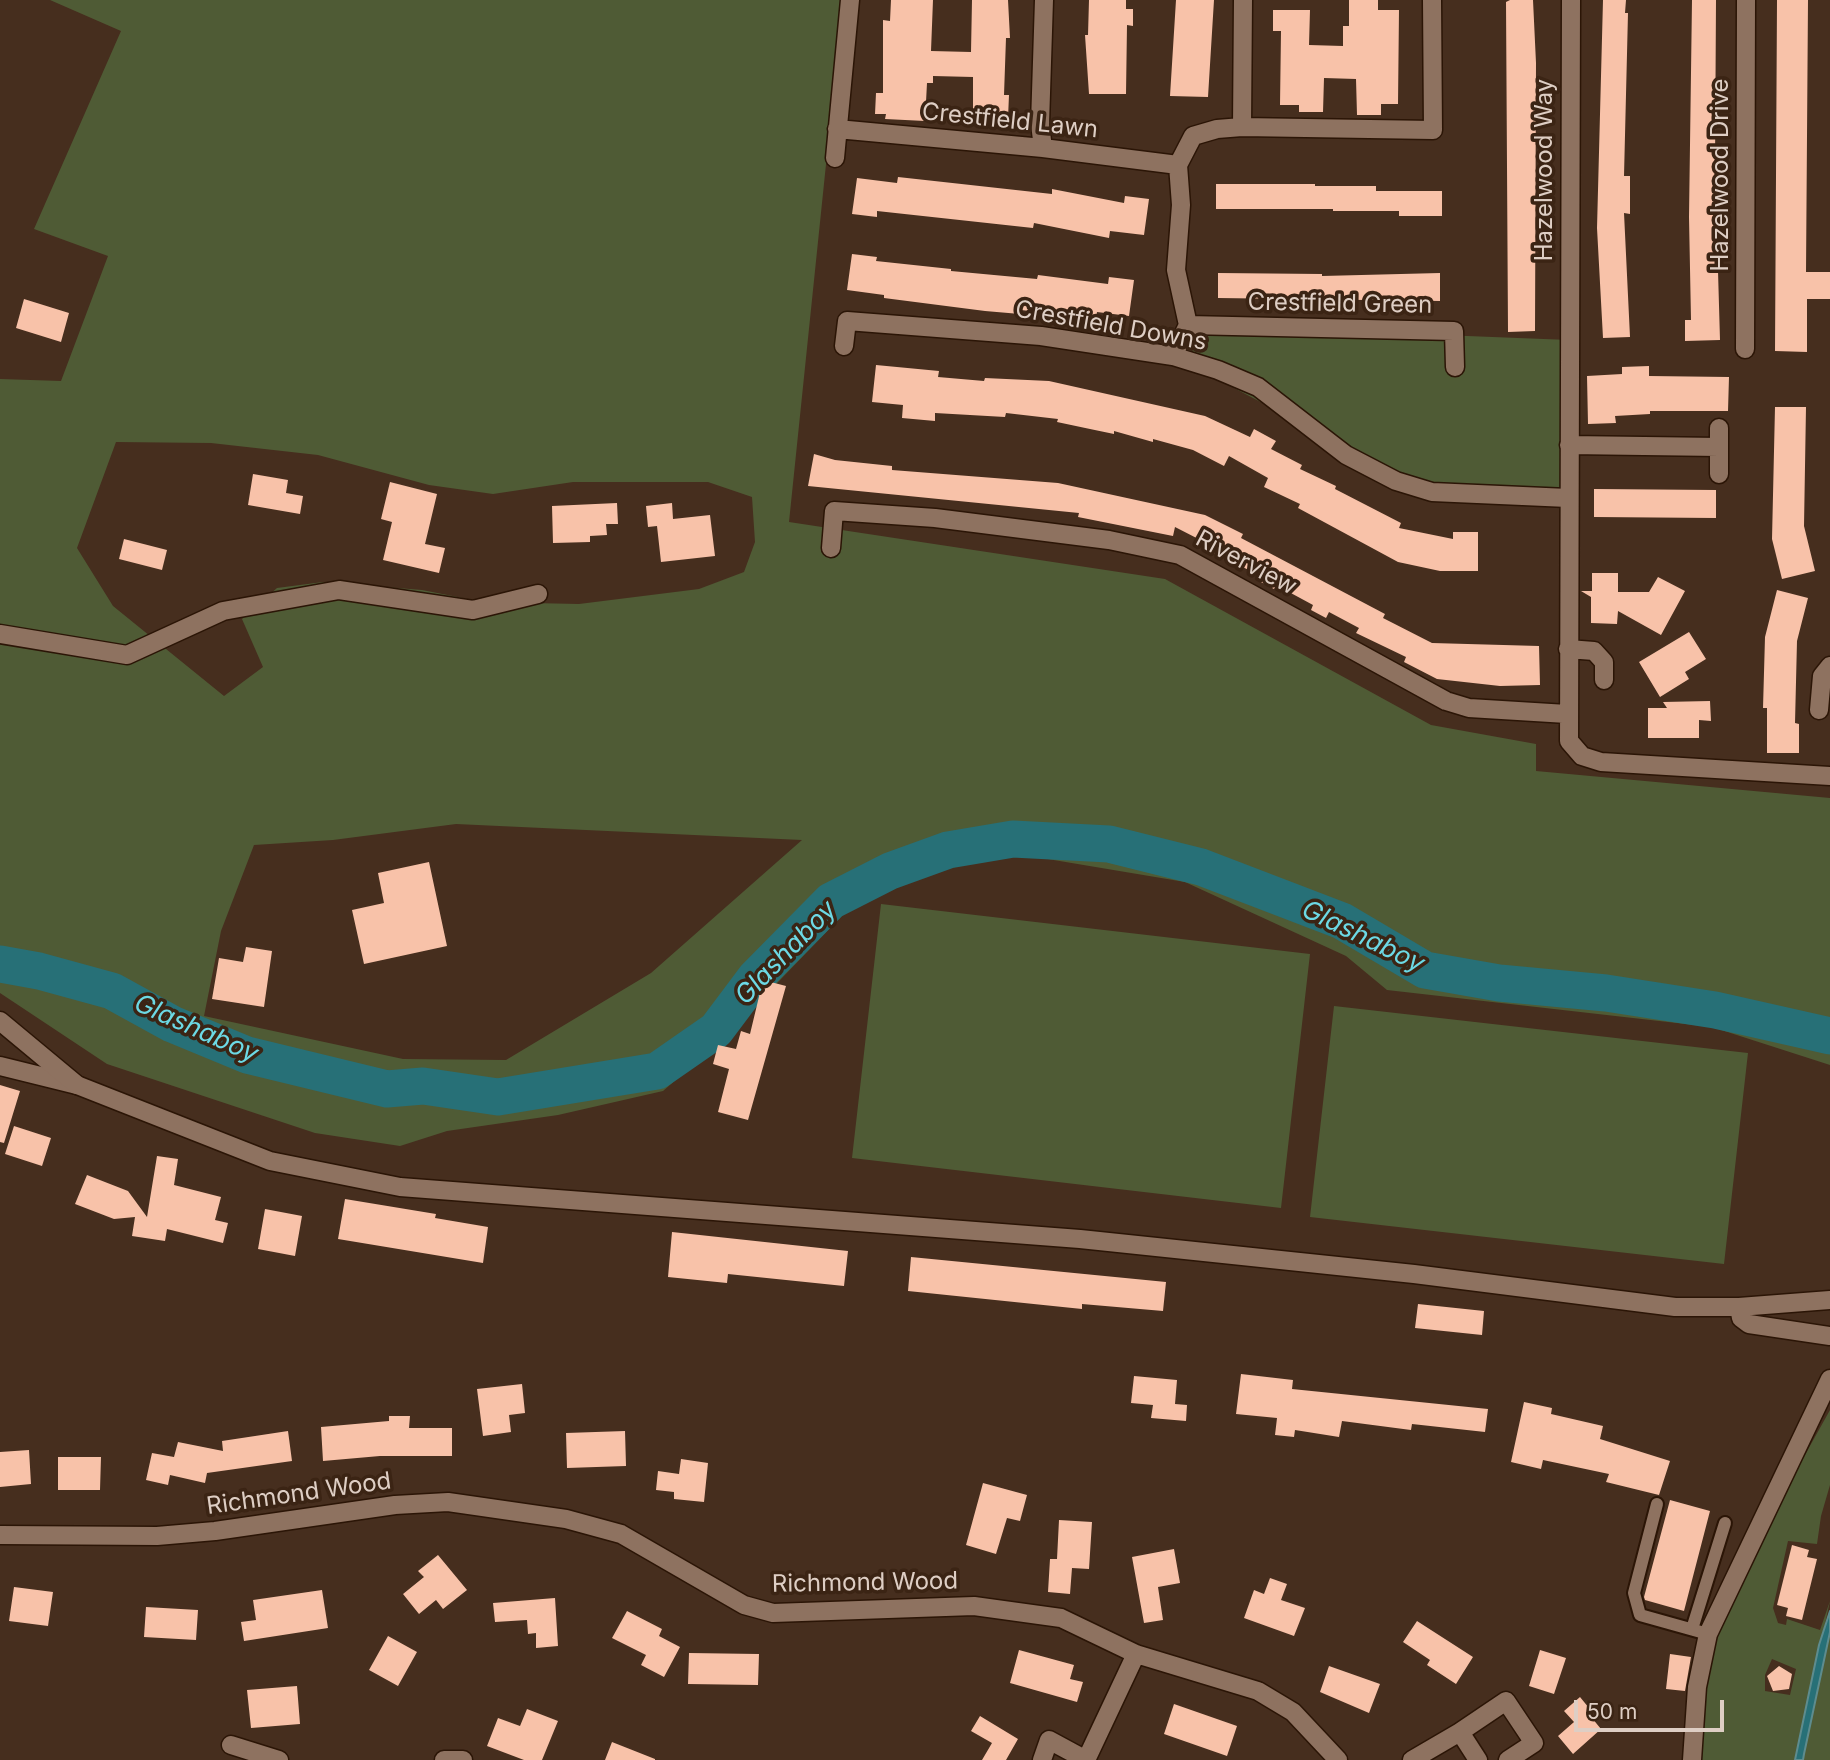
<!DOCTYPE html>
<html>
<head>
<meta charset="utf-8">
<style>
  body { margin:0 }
  #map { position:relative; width:1830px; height:1760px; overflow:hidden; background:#462e1e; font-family:Inter,sans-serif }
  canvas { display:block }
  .scale { position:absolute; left:1574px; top:1700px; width:150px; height:32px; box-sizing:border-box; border:4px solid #decec4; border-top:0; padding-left:9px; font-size:21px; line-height:24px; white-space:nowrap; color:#decec4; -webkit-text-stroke:5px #3b2414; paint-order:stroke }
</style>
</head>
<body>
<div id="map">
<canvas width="1830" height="1760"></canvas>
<div class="scale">50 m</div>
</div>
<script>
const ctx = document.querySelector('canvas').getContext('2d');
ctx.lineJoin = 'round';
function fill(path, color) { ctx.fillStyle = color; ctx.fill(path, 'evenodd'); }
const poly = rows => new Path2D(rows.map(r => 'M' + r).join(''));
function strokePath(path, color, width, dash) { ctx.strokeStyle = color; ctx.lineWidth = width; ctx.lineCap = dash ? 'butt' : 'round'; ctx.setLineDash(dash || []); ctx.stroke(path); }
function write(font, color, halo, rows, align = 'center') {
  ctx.font = font + ' Inter,sans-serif'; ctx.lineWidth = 7; ctx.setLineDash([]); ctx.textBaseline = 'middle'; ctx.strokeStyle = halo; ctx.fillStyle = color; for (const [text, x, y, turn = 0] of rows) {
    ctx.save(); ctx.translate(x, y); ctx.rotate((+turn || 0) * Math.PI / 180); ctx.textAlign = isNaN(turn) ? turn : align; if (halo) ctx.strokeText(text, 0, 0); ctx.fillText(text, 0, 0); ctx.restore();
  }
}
const green = poly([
  [50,0,843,0,789,522,1165,579,1431,725,1536,744,1536,771,1830,798,1830,1065,1712,1027,1387,990,1346,956,1185,882,1000,851,926,868,862,895,726,1036,663,1091,558,1115,447,1131,400,1146,315,1133,107,1064,0,993,0,379,61,381,108,256,34,229,121,31],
  [116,442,211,443,318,455,429,485,493,494,573,482,708,482,752,497,755,542,744,572,699,589,579,604,483,602,422,590,323,582,277,588,242,619,263,667,224,696,113,606,77,548],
  [456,824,802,840,651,973,506,1060,403,1059,204,1016,221,931,254,845,333,840],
  [1188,325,1569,340,1568,498,1432,492,1173,356],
  [881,904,1310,954,1281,1208,852,1158],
  [1334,1006,1748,1053,1724,1264,1310,1217],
  [1830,1410,1830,1485,1821,1516,1817,1544,1788,1541,1773,1608,1778,1623,1786,1625,1787,1619,1820,1630,1830,1601,1795,1760,1700,1760,1705,1690,1716,1635,1787,1487],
  [1772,1659,1796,1669,1790,1695,1765,1691,1765,1675],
  [1830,1632,1830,1760,1803,1760,1813,1704]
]);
const water = poly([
  [1830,1611,1830,1632,1804,1754,1803,1760,1795,1760,1819,1645,1830,1611]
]);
const river = poly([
  [0,964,39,971,112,991,172,1024,247,1055,387,1089,423,1086,498,1097,657,1071,716,1030,755,978,831,901,890,871,948,850,1013,839,1109,844,1201,867,1342,921,1425,970,1499,983,1606,993,1715,1010,1830,1036]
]);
const building = poly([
  [891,0,933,0,931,51,971,52,972,0,1008,0,1010,38,1006,38,1004,95,1009,95,1008,118,973,117,973,77,933,76,933,83,927,83,925,121,885,119,886,114,875,114,876,93,883,93,883,20,890,21],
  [1089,0,1126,0,1126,9,1133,9,1133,26,1127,25,1126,94,1089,94,1085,35,1088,35],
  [1176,0,1214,0,1208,97,1170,96],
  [1349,0,1378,0,1378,10,1399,10,1398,104,1381,104,1381,115,1357,115,1356,79,1324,78,1323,112,1299,112,1299,105,1280,105,1281,31,1273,31,1273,10,1310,10,1309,45,1343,46,1343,26,1349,26],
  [1510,0,1533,0,1536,63,1535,331,1508,332,1506,2],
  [1603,0,1626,0,1625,13,1628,13,1624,176,1630,176,1630,214,1624,213,1630,337,1603,338,1597,228],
  [1692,0,1716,0,1715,167,1720,340,1685,341,1685,320,1691,320,1689,217],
  [1777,0,1808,0,1806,272,1830,272,1830,299,1807,299,1807,352,1775,351],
  [898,177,1052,194,1052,189,1124,203,1125,196,1149,199,1144,235,1110,231,1109,238,1034,223,1033,228,877,211,877,217,852,214,857,178,897,183],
  [1216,184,1315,184,1315,186,1376,186,1376,191,1442,191,1442,216,1399,216,1399,211,1333,211,1333,209,1216,209],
  [852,254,877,257,876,261,951,269,951,271,1037,279,1038,275,1108,284,1109,277,1134,280,1129,316,1097,312,1096,319,1021,310,1020,314,985,311,884,298,884,295,847,290],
  [1218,273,1322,274,1322,276,1440,273,1440,301,1218,298],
  [24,299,69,313,61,342,16,328],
  [876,365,939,371,938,377,984,381,985,378,1049,381,1205,416,1250,437,1254,429,1276,441,1271,449,1302,465,1300,469,1336,486,1335,489,1401,523,1399,528,1453,539,1453,532,1478,532,1478,571,1440,571,1398,562,1298,508,1300,504,1264,487,1268,478,1229,456,1224,466,1193,450,1153,439,1153,442,1114,431,1114,434,1090,429,1057,422,1058,419,1006,413,1005,417,935,413,935,421,902,418,903,405,872,402],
  [1649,366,1649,376,1729,377,1728,411,1650,411,1650,414,1615,416,1616,423,1588,424,1587,376,1622,374,1622,367],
  [1775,407,1806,407,1804,526,1815,571,1782,579,1772,539],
  [814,454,835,460,892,466,892,470,1058,483,1205,515,1243,534,1241,538,1385,614,1383,618,1432,643,1539,646,1540,685,1500,686,1437,679,1404,662,1406,657,1356,633,1359,628,1329,612,1326,618,1311,610,1313,605,1276,585,1274,589,1259,581,1261,576,1214,553,1216,548,1175,527,1173,536,1078,517,1079,513,808,486],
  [253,474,288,480,286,493,303,496,300,514,248,505],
  [390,482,437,494,425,544,445,548,439,573,383,560,392,522,381,519],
  [1594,489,1716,490,1716,518,1594,517],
  [617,503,618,524,606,524,607,535,590,536,590,542,553,543,552,506],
  [672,503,673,519,710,515,715,556,661,562,657,526,648,527,646,506],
  [124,539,167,550,162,570,119,559],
  [1592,573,1618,573,1618,592,1649,592,1658,577,1685,591,1661,635,1618,611,1617,624,1591,623,1591,597,1581,591,1592,591],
  [1777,590,1808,598,1797,641,1795,723,1799,724,1799,753,1767,753,1767,708,1763,708,1765,637],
  [1689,632,1706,659,1685,672,1689,679,1660,697,1639,662],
  [1710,701,1711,721,1699,720,1699,738,1648,738,1648,708,1667,708,1663,702],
  [429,862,447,946,364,964,352,910,384,903,378,873],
  [246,947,272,951,264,1007,212,999,219,958,243,962],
  [763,980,786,986,748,1120,718,1112,729,1069,713,1064,718,1045,736,1049,741,1031,750,1034],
  [0,1085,20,1091,4,1143,0,1142],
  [14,1126,51,1138,42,1166,5,1154],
  [157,1156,178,1159,174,1185,221,1197,215,1220,228,1223,223,1243,167,1229,165,1241,132,1236,135,1217,114,1219,75,1204,87,1175,128,1191,147,1217],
  [345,1199,436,1214,435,1218,488,1227,483,1263,338,1239],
  [265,1209,302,1216,295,1256,258,1249],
  [672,1232,848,1251,844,1286,728,1274,727,1283,668,1277],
  [911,1257,1166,1282,1163,1311,1082,1304,1082,1309,908,1291],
  [1418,1304,1484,1311,1482,1335,1415,1328],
  [1241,1374,1293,1380,1292,1389,1488,1409,1485,1432,1412,1424,1411,1430,1342,1421,1339,1437,1295,1430,1294,1437,1275,1435,1277,1418,1236,1414],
  [1134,1376,1177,1380,1175,1404,1187,1405,1186,1421,1151,1418,1153,1405,1131,1403],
  [522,1384,525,1413,509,1415,511,1432,483,1436,477,1389],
  [1524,1402,1552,1408,1551,1414,1603,1426,1600,1439,1670,1461,1659,1495,1606,1482,1609,1474,1543,1460,1541,1469,1511,1462],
  [389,1416,410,1416,409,1428,452,1428,452,1456,380,1456,323,1461,321,1427,389,1421],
  [288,1431,292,1461,207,1473,205,1483,170,1475,168,1485,146,1480,152,1453,174,1457,178,1442,223,1451,222,1441],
  [625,1431,626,1466,567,1468,566,1433],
  [29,1450,31,1484,0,1487,0,1452],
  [58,1457,101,1457,100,1490,58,1490],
  [681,1459,708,1463,704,1502,674,1499,674,1492,656,1490,658,1471,679,1474],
  [983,1483,1027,1495,1020,1521,1007,1518,996,1554,966,1545],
  [1670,1500,1710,1511,1684,1611,1645,1600,1644,1597],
  [1059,1520,1092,1522,1089,1569,1072,1568,1070,1594,1048,1592,1050,1559,1057,1559],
  [1792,1545,1809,1550,1807,1557,1817,1559,1802,1620,1786,1616,1788,1608,1777,1605],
  [1174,1549,1180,1583,1158,1587,1163,1620,1144,1623,1132,1557],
  [438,1555,467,1590,443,1609,436,1600,419,1614,403,1594,424,1577,418,1571],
  [1270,1578,1287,1584,1281,1600,1305,1608,1294,1636,1244,1618,1254,1590,1264,1594],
  [14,1587,53,1592,48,1626,9,1621],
  [322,1590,328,1628,244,1641,241,1622,256,1620,253,1600],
  [555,1598,558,1646,536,1648,536,1633,528,1634,527,1620,495,1622,493,1603],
  [146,1607,198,1610,196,1640,144,1637],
  [627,1611,662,1629,659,1636,680,1647,664,1677,641,1665,646,1655,612,1638],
  [1417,1621,1473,1657,1456,1684,1427,1665,1430,1660,1403,1642],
  [388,1636,417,1652,398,1686,369,1670],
  [1019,1650,1074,1665,1070,1679,1083,1682,1077,1702,1010,1683],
  [1540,1650,1566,1658,1554,1694,1529,1686],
  [689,1653,759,1654,758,1685,688,1684],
  [1670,1654,1691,1657,1685,1691,1666,1689],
  [1329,1666,1380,1684,1369,1713,1320,1692],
  [1779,1666,1792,1674,1789,1689,1773,1691,1767,1676],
  [297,1686,300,1724,251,1728,247,1690],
  [1580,1697,1589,1708,1587,1712,1601,1729,1573,1754,1558,1736,1574,1722,1564,1711],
  [1174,1704,1237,1726,1227,1756,1164,1734],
  [527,1709,558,1721,542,1760,524,1760,487,1746,498,1718,520,1726],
  [980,1716,1018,1739,1006,1760,982,1760,992,1743,971,1731],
  [612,1742,655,1759,655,1760,605,1760]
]);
const service = poly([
  [1657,1504,1634,1593,1640,1615,1708,1634],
  [1692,1629,1725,1523]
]);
const minor = poly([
  [1571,0,1569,741,1582,756,1601,762,1830,776],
  [1242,127,1243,0],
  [837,129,1043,148,1178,165],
  [1043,148,1040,124,1044,0],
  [835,158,850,0],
  [1188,325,1454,331,1455,367],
  [844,346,847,321,1041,336,1173,356,1218,370,1258,387,1346,455,1396,481,1432,492,1568,498],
  [1745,349,1746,0],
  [1173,356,1188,325,1176,270,1181,205,1178,165,1193,136,1217,129,1242,127,1433,130,1432,0],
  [1719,428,1719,474],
  [1569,445,1719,447],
  [831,548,834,511,935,518,1109,540,1180,555,1446,701,1469,708,1567,714],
  [0,634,127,655,223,611,339,590,473,610,538,594],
  [1568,649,1594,651,1604,662,1604,680],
  [1819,710,1822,676,1830,666],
  [0,1066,77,1085],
  [0,1535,157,1536,215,1531,395,1505,448,1502,566,1519,621,1534,744,1605,773,1613,974,1606,1061,1618,1136,1654,1258,1691,1293,1712,1338,1760],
  [231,1745,279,1760],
  [1087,1758,1136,1654],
  [444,1760,463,1760],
  [1042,1760,1049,1740,1086,1760],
  [1412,1760,1460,1732],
  [1478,1760,1460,1732,1506,1701,1534,1743,1508,1760]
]);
const tertiary = poly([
  [1692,1760,1697,1687,1708,1634,1830,1379]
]);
const secondary = poly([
  [0,1021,77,1085,270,1161,400,1187,1080,1239,1414,1274,1675,1307,1739,1307,1830,1300],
  [1739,1307,1741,1318,1749,1324,1830,1336]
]);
const streetNames = [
  ["Crestfield Lawn",1010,121,6],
  ["Hazelwood Way",1545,170,-90],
  ["Hazelwood Drive",1721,175,-90],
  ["Crestfield Green",1340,304,1],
  ["Crestfield Downs",1111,326,10],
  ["Riverview",1246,563,28],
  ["Richmond Wood",299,1494,-8],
  ["Richmond Wood",865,1583,-1]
];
const waterNames = [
  ["Glashaboy",1363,937,26],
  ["Glashaboy",786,953,-46],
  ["Glashaboy",196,1029,24]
];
fill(green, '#4f5b35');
fill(water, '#277077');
strokePath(water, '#5e8c8e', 2);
strokePath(river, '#277077', 37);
fill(building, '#f8c2a9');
strokePath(service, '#2b1506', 16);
strokePath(minor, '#2b1506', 21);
strokePath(tertiary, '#2b1506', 21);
strokePath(secondary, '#2b1506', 21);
strokePath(service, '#8e7260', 12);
strokePath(minor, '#8e7260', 18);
strokePath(tertiary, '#8e7260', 18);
strokePath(secondary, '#8e7260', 18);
write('24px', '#decec4', '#3b2414', streetNames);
write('italic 26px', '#6cd9e5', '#3b2414', waterNames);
</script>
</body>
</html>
